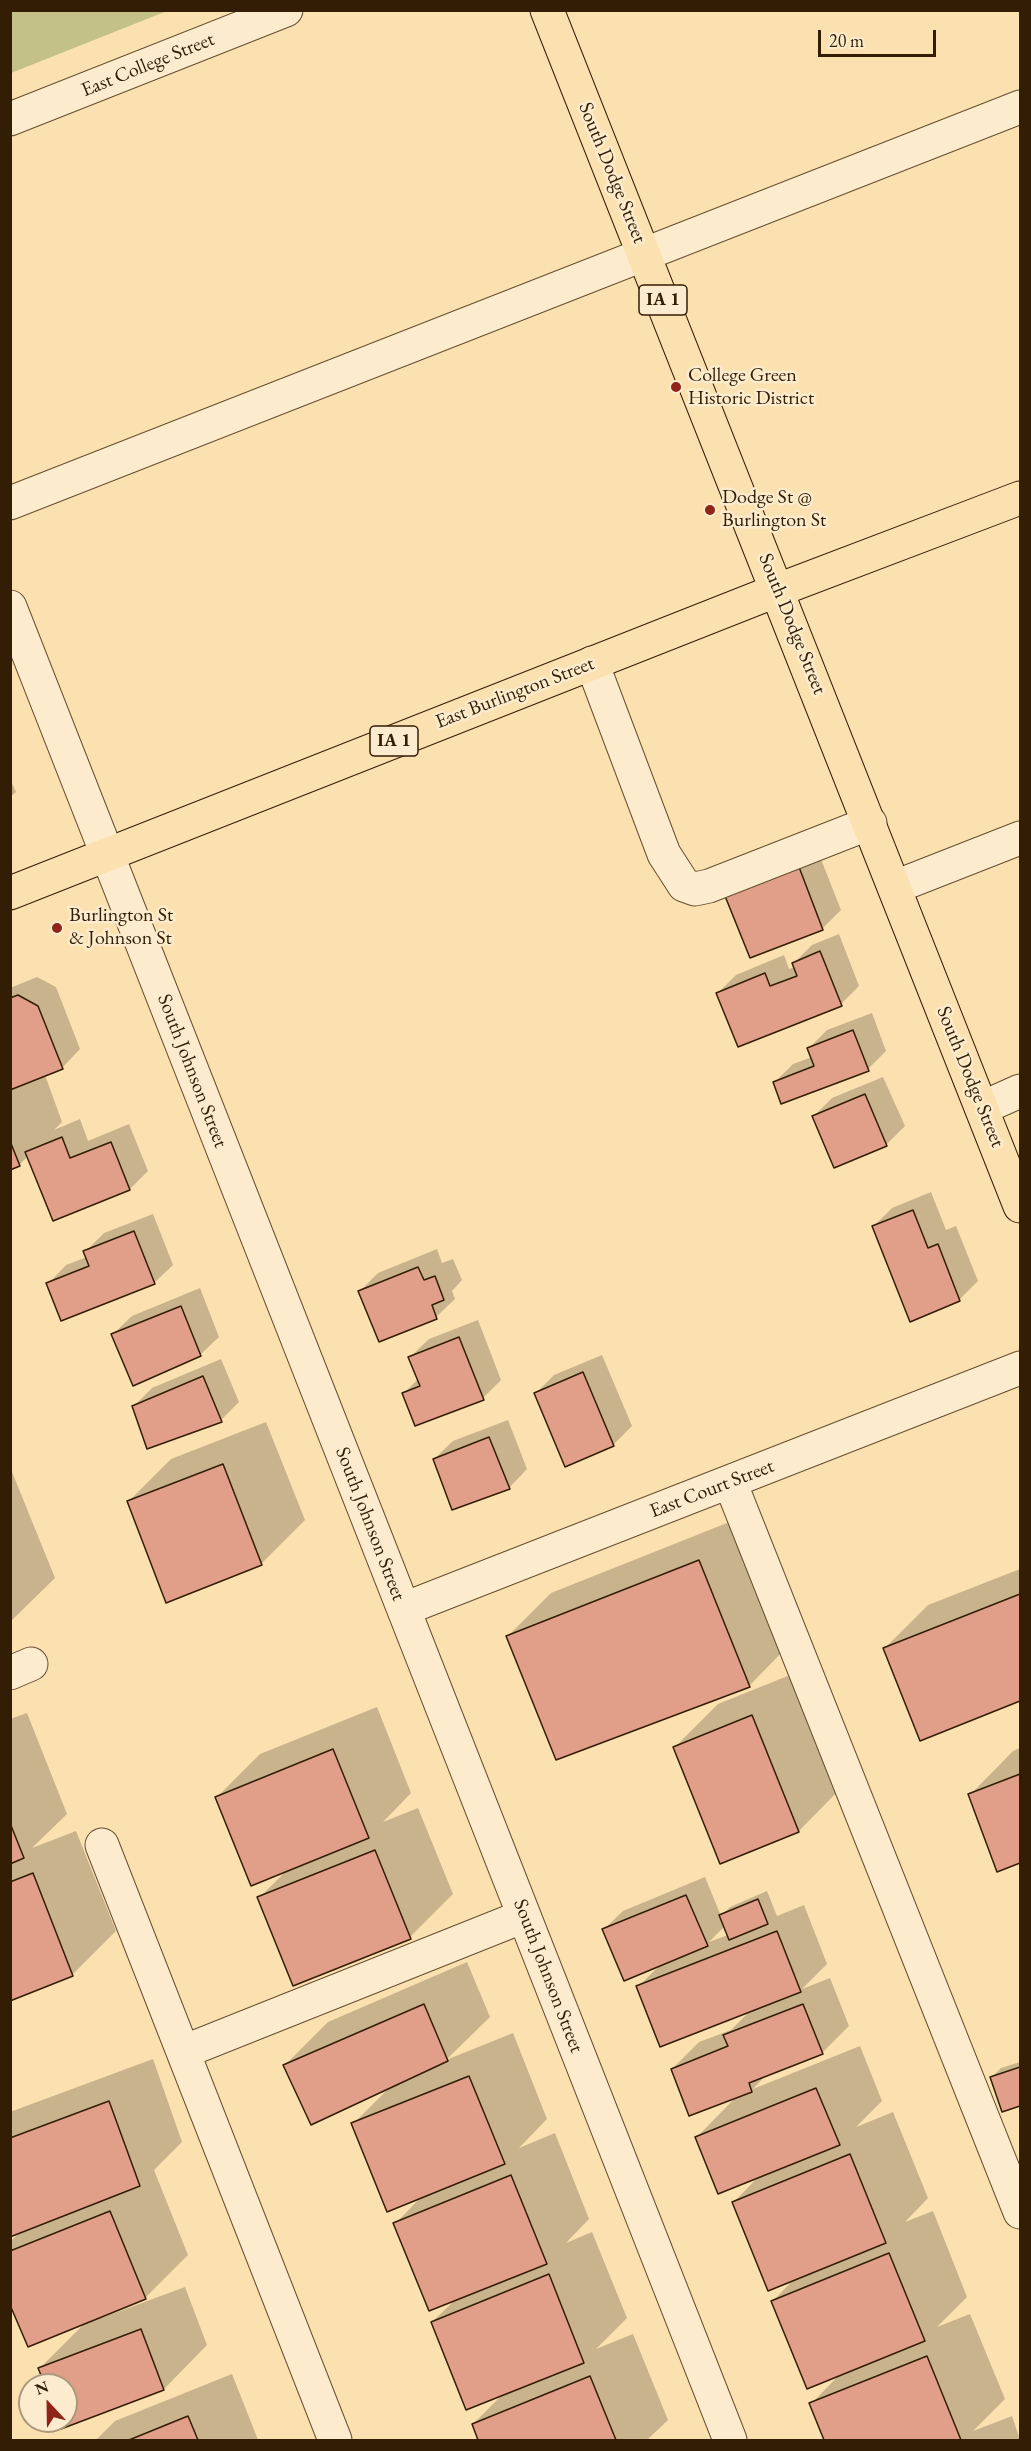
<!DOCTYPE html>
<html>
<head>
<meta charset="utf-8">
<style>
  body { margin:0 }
  #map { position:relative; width:1031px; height:2451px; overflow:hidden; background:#fbe0b0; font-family:"EB Garamond",serif }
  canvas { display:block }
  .frame { position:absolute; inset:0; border:12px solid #331d04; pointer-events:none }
  .north { position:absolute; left:18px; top:2373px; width:60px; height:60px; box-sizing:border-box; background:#fcebcc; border:2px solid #ac997c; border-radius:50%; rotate:338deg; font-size:16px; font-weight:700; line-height:24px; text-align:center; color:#331d04 }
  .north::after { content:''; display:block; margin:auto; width:21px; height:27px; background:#8f2418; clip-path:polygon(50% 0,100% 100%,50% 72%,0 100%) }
  .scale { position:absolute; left:818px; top:30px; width:118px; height:27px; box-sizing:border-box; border:3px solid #331d04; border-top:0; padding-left:8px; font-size:18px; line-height:21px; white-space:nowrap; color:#331d04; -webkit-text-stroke:4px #fcebcc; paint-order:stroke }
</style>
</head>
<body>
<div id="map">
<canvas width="1031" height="2451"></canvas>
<div class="frame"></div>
<div class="north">N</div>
<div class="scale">20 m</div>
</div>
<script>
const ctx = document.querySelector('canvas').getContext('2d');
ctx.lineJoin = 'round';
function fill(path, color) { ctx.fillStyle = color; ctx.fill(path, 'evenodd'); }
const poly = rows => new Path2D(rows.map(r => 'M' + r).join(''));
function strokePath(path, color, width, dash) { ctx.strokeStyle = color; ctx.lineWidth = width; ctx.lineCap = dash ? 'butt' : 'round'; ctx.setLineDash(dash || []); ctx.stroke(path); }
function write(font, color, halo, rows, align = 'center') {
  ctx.font = font + ' "EB Garamond",serif'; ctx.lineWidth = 5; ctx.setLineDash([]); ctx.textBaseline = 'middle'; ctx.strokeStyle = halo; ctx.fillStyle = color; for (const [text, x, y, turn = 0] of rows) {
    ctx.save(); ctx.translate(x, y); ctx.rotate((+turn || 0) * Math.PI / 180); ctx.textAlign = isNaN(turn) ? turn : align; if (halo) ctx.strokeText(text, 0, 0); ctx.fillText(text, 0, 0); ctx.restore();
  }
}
const green = poly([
  [11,10,167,10,167,11,11,73]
]);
const shadow = poly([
  [10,779,16,792,10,797],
  [817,849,841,910,823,928,751,956,727,896],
  [839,934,859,986,841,1004,718,993,736,975,784,955,789,969,795,967,794,963,812,945],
  [37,977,56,987,80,1049,62,1068,45,1075,62,1122,54,1130,80,1119,88,1141,129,1124,148,1171,130,1189,28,1156,19,1165,10,1168,10,988],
  [872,1013,886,1051,868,1069,774,1083,793,1064,812,1057,809,1048,827,1030],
  [883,1077,905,1126,886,1145,814,1116,832,1098],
  [931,1192,946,1230,956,1226,978,1281,959,1300,873,1227,892,1208],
  [153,1214,173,1265,154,1283,48,1284,66,1265,87,1257,85,1252,104,1233],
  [437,1249,442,1263,453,1259,462,1280,452,1291,455,1299,436,1317,360,1291,378,1273],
  [200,1288,219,1337,200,1355,113,1334,132,1316],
  [478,1320,501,1380,483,1398,404,1393,418,1379,410,1357,429,1339],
  [602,1355,632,1426,613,1445,536,1393,554,1375],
  [221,1359,239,1402,221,1420,133,1407,152,1388],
  [508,1420,527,1469,509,1488,434,1459,453,1441],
  [266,1422,305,1520,262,1563,167,1601,128,1502,171,1459],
  [10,1467,55,1578,10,1622],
  [742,1517,792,1642,749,1686,508,1636,551,1593],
  [1020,1569,1020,1700,921,1739,885,1648,928,1605],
  [795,1673,842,1787,799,1831,721,1862,675,1747,718,1704],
  [377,1707,411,1793,383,1822,418,1808,453,1894,410,1937,259,1898,287,1870,217,1797,260,1754],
  [27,1713,67,1814,32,1848,76,1831,116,1931,73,1974,10,1999,10,1719],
  [1020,1748,1020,1861,998,1870,970,1795,1013,1751],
  [705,1877,721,1916,730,1907,767,1891,777,1916,804,1905,827,1964,802,1989,830,1978,849,2026,822,2053,767,2074,753,2089,860,2046,882,2101,856,2127,893,2112,928,2198,905,2222,933,2211,967,2297,937,2327,970,2314,1005,2399,973,2431,1012,2416,1020,2440,826,2440,811,2404,841,2373,773,2301,796,2277,734,2202,759,2176,697,2137,738,2095,672,2069,699,2042,731,2030,751,2010,638,1987,661,1964,604,1929,623,1911],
  [725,1926,728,1935,709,1942],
  [467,1962,490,2017,446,2060,513,2033,547,2119,519,2148,555,2133,589,2219,566,2243,592,2232,627,2318,596,2349,633,2334,668,2420,647,2440,480,2440,473,2424,504,2393,432,2322,456,2299,395,2224,423,2195,353,2124,390,2087,285,2065,328,2022],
  [153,2059,182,2142,154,2170,188,2255,145,2298,103,2315,104,2317,185,2287,207,2345,164,2389,62,2427,60,2421,66,2421,66,2385,46,2385,40,2368,87,2321,10,2301,10,2242,21,2231,10,2236,10,2112],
  [1020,2062,1020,2105,1003,2110,992,2077,1001,2068],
  [232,2374,258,2440,96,2440,115,2421]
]);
const building = poly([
  [799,867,823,930,750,958,725,896,799,867],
  [820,951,842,1006,738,1047,716,993,765,973,770,986,797,976,792,963,820,951],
  [18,995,38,1006,63,1069,10,1090,10,998,18,995],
  [853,1030,869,1071,781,1104,773,1082,814,1066,807,1048,853,1030],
  [865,1094,887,1146,834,1168,812,1116,865,1094],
  [62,1137,70,1158,111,1142,130,1190,53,1221,25,1152,62,1137],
  [10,1141,20,1166,10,1170,10,1141],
  [913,1210,928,1248,938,1244,960,1301,910,1322,872,1226,913,1210],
  [134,1231,155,1284,61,1321,46,1283,89,1266,83,1251,134,1231],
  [418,1267,424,1280,435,1276,444,1300,432,1305,437,1319,379,1342,358,1291,418,1267],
  [181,1306,201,1356,133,1386,111,1334,181,1306],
  [459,1337,484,1400,415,1426,402,1393,420,1386,408,1357,459,1337],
  [583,1372,614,1446,565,1467,534,1393,583,1372],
  [203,1376,222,1422,147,1449,132,1406,203,1376],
  [489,1437,510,1489,452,1510,433,1459,489,1437],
  [223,1464,262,1565,166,1603,127,1501,223,1464],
  [699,1560,750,1687,556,1760,506,1636,699,1560],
  [1020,1594,1020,1701,920,1741,883,1648,1020,1594],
  [752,1715,799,1832,720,1864,673,1747,752,1715],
  [333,1749,369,1838,251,1886,215,1797,333,1749],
  [1020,1774,1020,1863,997,1872,968,1794,1020,1774],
  [10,1823,24,1858,10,1864,10,1823],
  [375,1850,411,1939,293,1986,257,1897,375,1850],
  [33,1873,73,1976,10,2001,10,1882,33,1873],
  [686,1895,708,1946,624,1981,602,1929,686,1895],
  [758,1899,768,1924,729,1940,719,1915,758,1899],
  [777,1931,801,1992,660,2047,636,1986,777,1931],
  [424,2004,448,2061,311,2125,283,2065,424,2004],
  [803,2004,823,2054,749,2083,752,2092,689,2116,671,2069,728,2046,723,2035,803,2004],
  [1020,2067,1020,2106,1002,2112,990,2077,1020,2067],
  [469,2076,505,2164,387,2212,351,2123,469,2076],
  [816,2088,840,2145,718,2194,695,2137,816,2088],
  [109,2101,140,2186,10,2237,10,2138,109,2101],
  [850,2154,886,2243,768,2291,732,2202,850,2154],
  [511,2175,547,2264,429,2311,393,2223,511,2175],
  [110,2211,146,2299,28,2347,10,2305,10,2251,110,2211],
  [889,2253,925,2341,807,2389,771,2301,889,2253],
  [549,2274,584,2363,466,2410,431,2322,549,2274],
  [141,2329,164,2390,61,2429,58,2421,66,2421,66,2385,45,2385,38,2368,141,2329],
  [927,2356,961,2440,824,2440,809,2403,927,2356],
  [590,2376,616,2440,478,2440,472,2424,590,2376],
  [188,2416,198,2440,129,2440,188,2416]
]);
const minor = poly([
  [10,119,286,10],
  [10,503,1020,107],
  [10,607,730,2440],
  [592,663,664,854,684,885,695,889,709,886,870,823],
  [895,887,1020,838],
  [982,1108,1020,1091],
  [730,1482,1020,2212],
  [404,1609,1020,1368],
  [10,1673,31,1664],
  [102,1845,335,2440],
  [183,2052,524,1916]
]);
const major = poly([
  [547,10,1020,1206],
  [10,893,778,590,1020,498]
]);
const markers = [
  [676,387,6,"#8f2418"],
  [710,510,6,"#8f2418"],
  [57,928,6,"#8f2418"]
];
const shields = [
  [663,300,48],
  [394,741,48]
];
const shieldNames = [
  ["IA 1",663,300],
  ["IA 1",394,741]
];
const streetNames = [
  ["East College Street",148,65,-22],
  ["South Dodge Street",612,173,68],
  ["South Dodge Street",792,624,68],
  ["East Burlington Street",515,693,-21],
  ["South Johnson Street",192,1071,69],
  ["South Dodge Street",970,1077,68],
  ["East Court Street",712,1489,-21],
  ["South Johnson Street",370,1524,69],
  ["South Johnson Street",548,1976,69]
];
const poiNames = [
  ["College Green",688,376],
  ["Historic District",688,399],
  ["Dodge St @",722,498],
  ["Burlington St",722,521],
  ["Burlington St",69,916],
  ["& Johnson St",69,939]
];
fill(green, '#c3c187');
fill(shadow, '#0003');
fill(building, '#e19f89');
strokePath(building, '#331d04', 1.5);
strokePath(minor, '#654e2f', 35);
strokePath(major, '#331d04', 35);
strokePath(minor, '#fcebcc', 33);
strokePath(major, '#fbe0b0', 33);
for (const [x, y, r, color] of markers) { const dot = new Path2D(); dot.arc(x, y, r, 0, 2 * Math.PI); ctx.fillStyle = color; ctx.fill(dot); strokePath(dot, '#fcebcc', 2); }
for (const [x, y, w] of shields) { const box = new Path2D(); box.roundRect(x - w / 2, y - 15, w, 30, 4.5); ctx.fillStyle = '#fcebcc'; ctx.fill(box); strokePath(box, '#331d04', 1.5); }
write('bold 18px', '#331d04', null, shieldNames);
write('20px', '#331d04', '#fcebcc', streetNames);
write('20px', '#331d04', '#fcebcc', poiNames, 'left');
</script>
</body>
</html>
